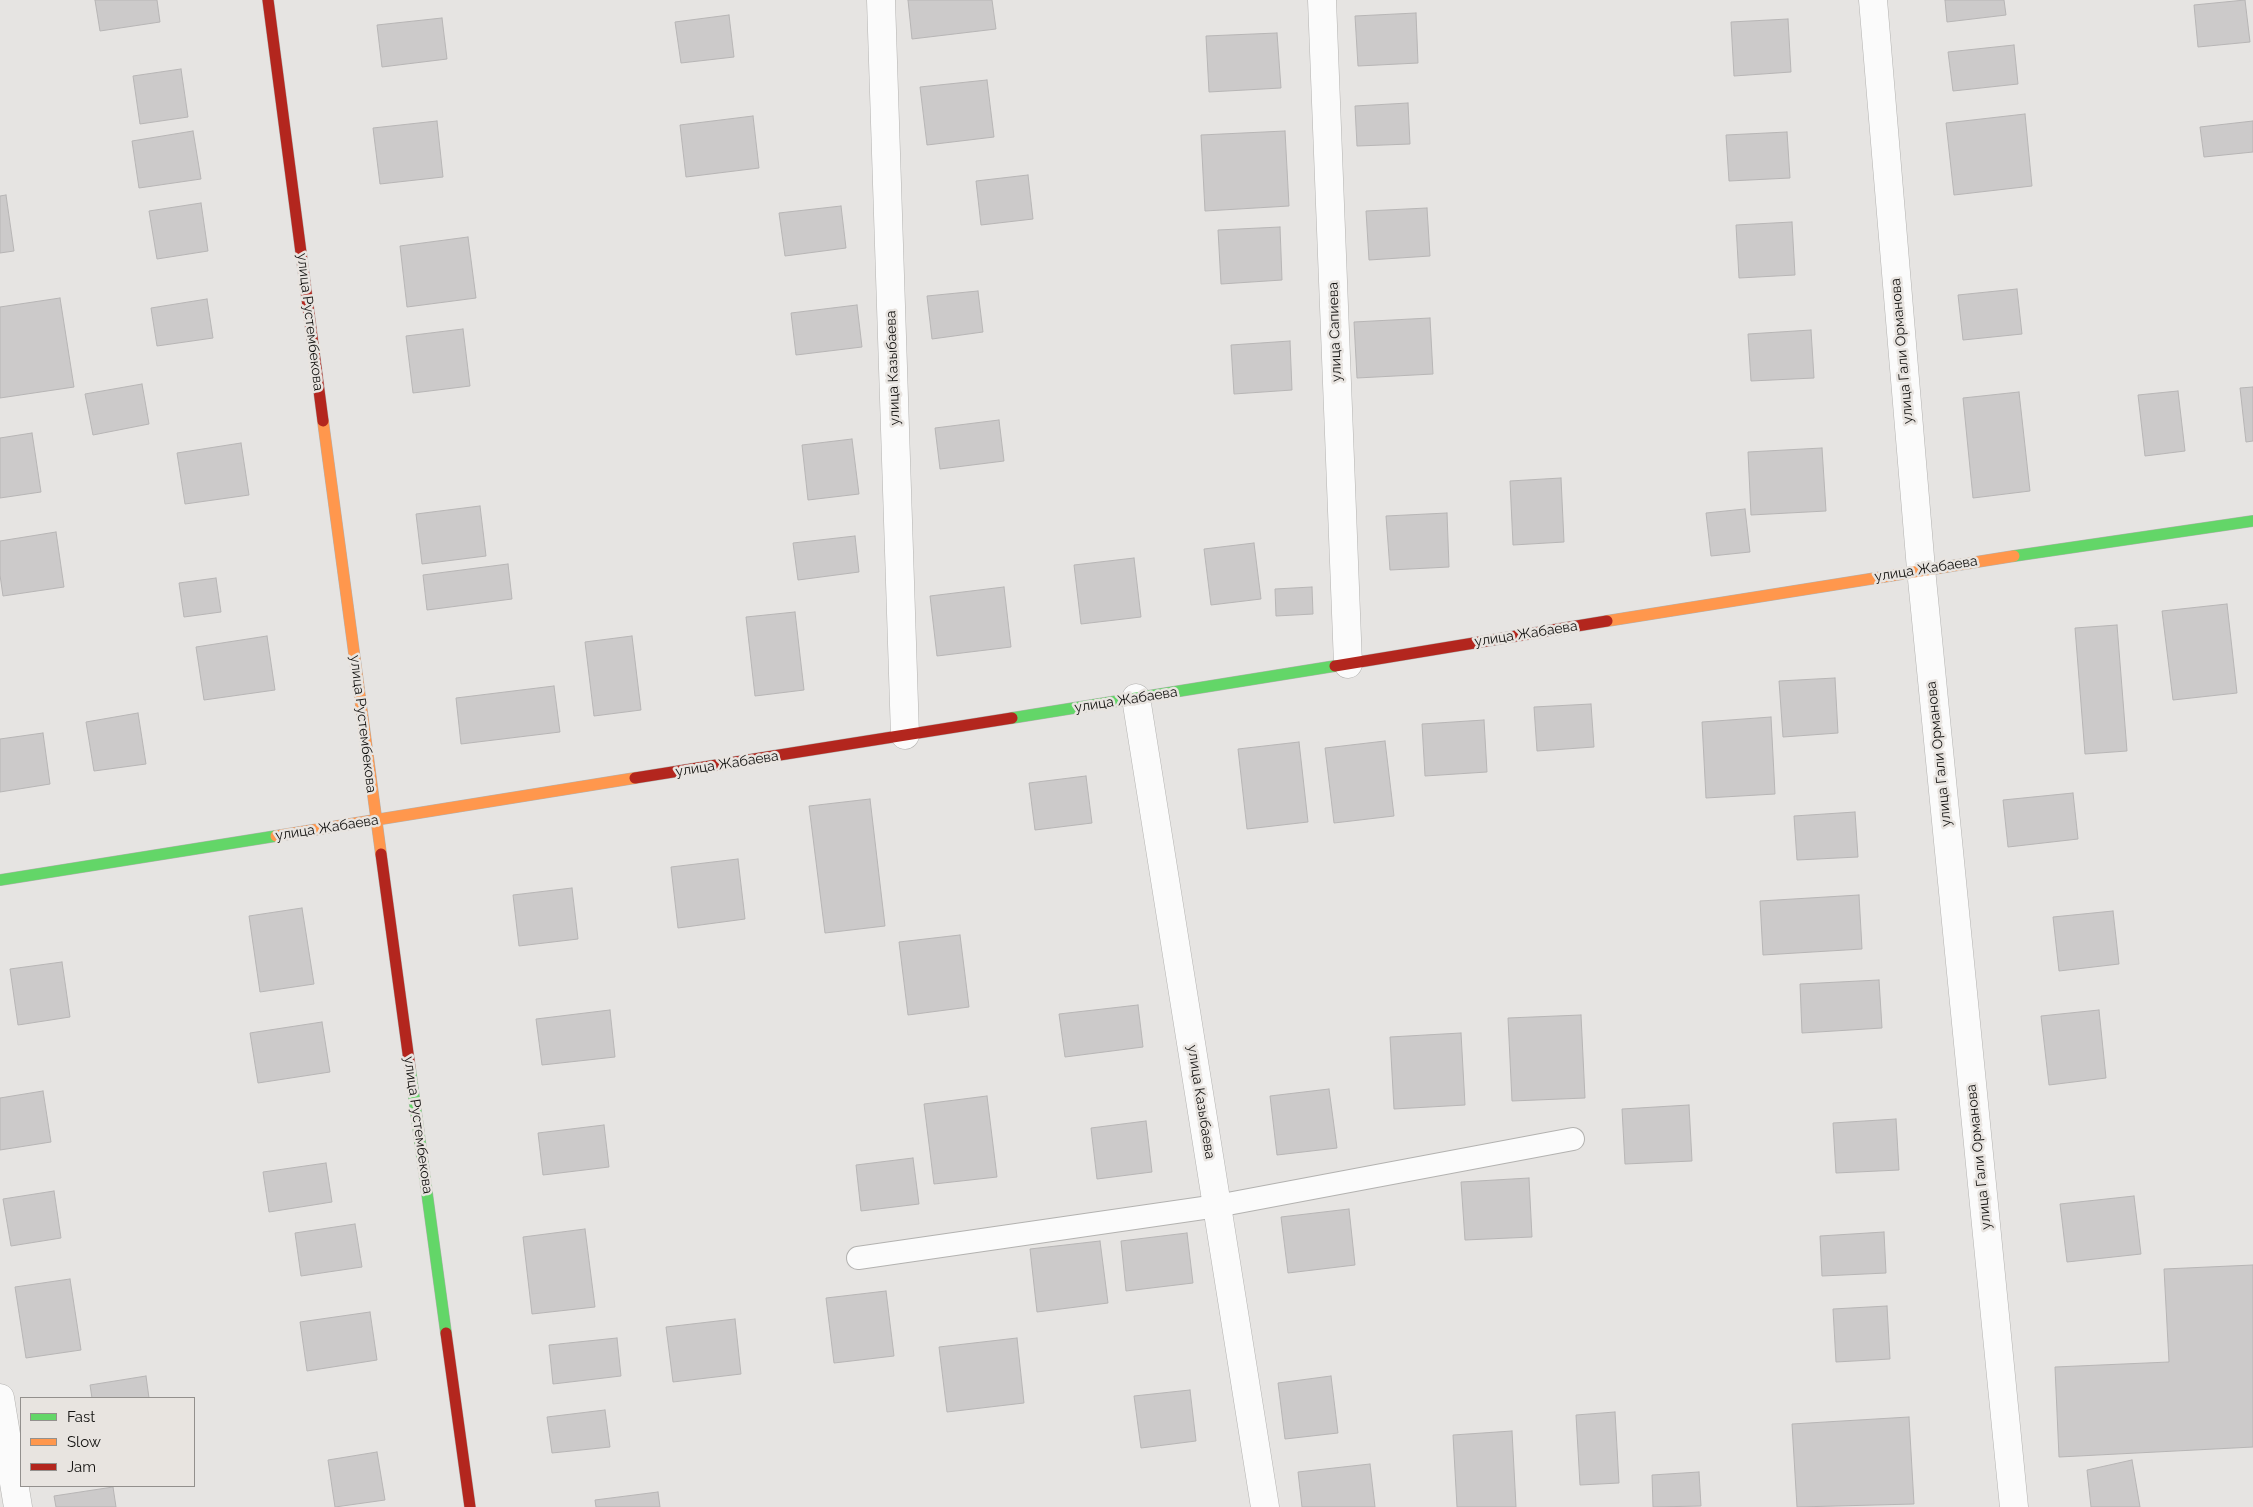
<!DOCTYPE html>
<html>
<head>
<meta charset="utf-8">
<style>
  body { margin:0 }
  #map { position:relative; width:2253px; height:1507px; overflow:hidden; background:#e6e4e2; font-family:Raleway,sans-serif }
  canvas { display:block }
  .legend { position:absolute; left:20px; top:1397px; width:175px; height:90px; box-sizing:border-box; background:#e8e4e0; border:1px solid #93908d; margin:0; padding:6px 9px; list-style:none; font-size:15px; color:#131210 }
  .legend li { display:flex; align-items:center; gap:10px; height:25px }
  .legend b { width:25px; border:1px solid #93908d }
</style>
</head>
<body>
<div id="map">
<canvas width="2253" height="1507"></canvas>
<ul class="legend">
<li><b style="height:6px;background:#63d668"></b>Fast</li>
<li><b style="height:6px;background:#ff974d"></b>Slow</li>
<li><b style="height:6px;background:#b3261e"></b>Jam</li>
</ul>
</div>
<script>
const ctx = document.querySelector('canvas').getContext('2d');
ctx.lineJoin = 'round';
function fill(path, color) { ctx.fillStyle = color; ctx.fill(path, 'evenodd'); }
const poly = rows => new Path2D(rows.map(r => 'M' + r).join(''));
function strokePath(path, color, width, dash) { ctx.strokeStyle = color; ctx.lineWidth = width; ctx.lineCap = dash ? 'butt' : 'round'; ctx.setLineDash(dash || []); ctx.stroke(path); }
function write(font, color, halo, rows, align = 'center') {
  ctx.font = font + ' Raleway,sans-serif'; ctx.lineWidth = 5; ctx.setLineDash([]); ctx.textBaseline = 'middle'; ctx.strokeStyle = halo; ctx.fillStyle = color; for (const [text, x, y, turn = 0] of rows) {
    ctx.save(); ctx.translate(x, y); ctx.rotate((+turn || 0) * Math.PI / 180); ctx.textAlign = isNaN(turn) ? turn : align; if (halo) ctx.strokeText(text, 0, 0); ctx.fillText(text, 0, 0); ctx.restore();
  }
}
const building = poly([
  [95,0,157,0,160,22,100,31,95,0],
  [908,0,992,0,996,29,912,39,908,0],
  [1945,0,2004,0,2006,15,1947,22,1945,0],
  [2245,0,2250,42,2198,47,2194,5,2245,0],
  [1416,13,1418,63,1358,66,1355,16,1416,13],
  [729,15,734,57,681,63,675,22,729,15],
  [442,18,447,59,382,67,377,25,442,18],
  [1788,19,1791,72,1734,76,1731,22,1788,19],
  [1277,33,1281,88,1209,92,1206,36,1277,33],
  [2014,45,2018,84,1953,91,1948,52,2014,45],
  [181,69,188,117,140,124,133,76,181,69],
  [987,80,994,137,927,145,920,87,987,80],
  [1408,103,1410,144,1357,146,1355,106,1408,103],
  [2025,114,2032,186,1954,195,1946,123,2025,114],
  [753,116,759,168,686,177,680,125,753,116],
  [437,121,443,177,380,184,373,128,437,121],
  [2253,121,2253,152,2204,157,2200,127,2253,121],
  [193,131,201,179,139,188,132,141,193,131],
  [1285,131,1289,206,1205,211,1201,135,1285,131],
  [1787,132,1790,178,1729,181,1726,135,1787,132],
  [1028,175,1033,219,981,225,976,181,1028,175],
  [6,195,14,251,0,253,0,196,6,195],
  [201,203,208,251,157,259,149,211,201,203],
  [841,206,846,248,785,256,779,213,841,206],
  [1427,208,1430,256,1369,260,1366,211,1427,208],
  [1792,222,1795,275,1739,278,1736,225,1792,222],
  [1280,227,1282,280,1221,284,1218,230,1280,227],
  [468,237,476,298,407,307,400,246,468,237],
  [2017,289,2022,334,1963,340,1958,295,2017,289],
  [978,291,983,332,932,339,927,296,978,291],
  [60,298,74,387,0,398,0,307,60,298],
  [207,299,213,338,157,346,151,308,207,299],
  [857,305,862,347,796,355,791,313,857,305],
  [1430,318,1433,374,1357,378,1354,322,1430,318],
  [463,329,470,386,413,393,406,336,463,329],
  [1811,330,1814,378,1751,381,1748,334,1811,330],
  [1290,341,1292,390,1234,394,1231,345,1290,341],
  [142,384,149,424,93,435,85,394,142,384],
  [2253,387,2253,441,2246,442,2240,388,2253,387],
  [2178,391,2185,451,2145,456,2138,395,2178,391],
  [2019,392,2030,491,1973,498,1963,398,2019,392],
  [999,420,1004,461,940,469,935,428,999,420],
  [32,433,41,492,0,498,0,438,32,433],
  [852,439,859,494,808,500,802,445,852,439],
  [241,443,249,495,185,504,177,453,241,443],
  [1822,448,1826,511,1751,515,1748,452,1822,448],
  [1561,478,1564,542,1513,545,1510,481,1561,478],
  [480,506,486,556,422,564,416,514,480,506],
  [1745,509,1750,552,1711,556,1706,513,1745,509],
  [1447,513,1449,567,1390,570,1386,516,1447,513],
  [56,532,64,587,3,596,0,575,0,541,56,532],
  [855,536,859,572,798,580,793,543,855,536],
  [1254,543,1261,599,1211,605,1204,549,1254,543],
  [1134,558,1141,617,1081,624,1074,565,1134,558],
  [508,564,512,599,427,610,423,575,508,564],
  [216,578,221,612,184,617,179,583,216,578],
  [1004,587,1011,647,937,656,930,596,1004,587],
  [1312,587,1313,614,1276,616,1275,589,1312,587],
  [2227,604,2237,693,2173,700,2162,611,2227,604],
  [795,612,804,690,755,696,746,617,795,612],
  [2117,625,2127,751,2085,754,2075,628,2117,625],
  [267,636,275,690,204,700,196,647,267,636],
  [632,636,641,710,594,716,585,642,632,636],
  [1835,678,1838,733,1783,737,1779,681,1835,678],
  [554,686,560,732,461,744,456,698,554,686],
  [1591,704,1594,747,1537,751,1534,707,1591,704],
  [138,713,146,764,94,771,86,722,138,713],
  [1771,717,1775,794,1706,798,1702,722,1771,717],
  [1484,720,1487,772,1425,776,1422,724,1484,720],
  [43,733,50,784,0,792,0,739,43,733],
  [1385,741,1394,816,1334,823,1325,748,1385,741],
  [1299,742,1308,822,1247,829,1238,749,1299,742],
  [1086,776,1092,823,1035,830,1029,783,1086,776],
  [2073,793,2078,839,2008,847,2003,800,2073,793],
  [870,799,885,926,825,933,809,806,870,799],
  [1855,812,1858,857,1797,860,1794,816,1855,812],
  [738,859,745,919,678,928,671,867,738,859],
  [572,888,578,939,519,946,513,895,572,888],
  [1859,895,1862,949,1763,955,1760,901,1859,895],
  [302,908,314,984,260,992,249,916,302,908],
  [2113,911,2119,964,2059,971,2053,917,2113,911],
  [960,935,969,1007,908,1015,899,942,960,935],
  [62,962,70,1017,18,1025,10,969,62,962],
  [1879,980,1882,1028,1802,1033,1800,984,1879,980],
  [1138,1005,1143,1047,1065,1057,1059,1014,1138,1005],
  [610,1010,615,1057,542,1065,536,1019,610,1010],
  [2099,1010,2106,1078,2049,1085,2041,1016,2099,1010],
  [1581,1015,1585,1098,1512,1101,1508,1018,1581,1015],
  [322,1022,330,1072,258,1083,250,1033,322,1022],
  [1461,1033,1465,1105,1394,1109,1390,1037,1461,1033],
  [1329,1089,1337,1148,1277,1155,1270,1096,1329,1089],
  [43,1091,51,1142,0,1150,0,1098,43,1091],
  [987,1096,997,1177,934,1184,924,1104,987,1096],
  [1689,1105,1692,1161,1625,1164,1622,1109,1689,1105],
  [1896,1119,1899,1170,1836,1173,1833,1123,1896,1119],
  [1146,1121,1152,1172,1097,1179,1091,1128,1146,1121],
  [604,1125,609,1167,543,1175,538,1133,604,1125],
  [913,1158,919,1204,861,1211,856,1165,913,1158],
  [326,1163,332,1202,269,1212,263,1172,326,1163],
  [1529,1178,1532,1237,1465,1240,1461,1182,1529,1178],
  [54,1191,61,1238,11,1246,3,1199,54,1191],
  [2134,1196,2141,1254,2067,1262,2060,1204,2134,1196],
  [1349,1209,1355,1265,1288,1273,1281,1217,1349,1209],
  [355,1224,362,1267,301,1276,295,1233,355,1224],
  [585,1229,595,1307,532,1314,523,1237,585,1229],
  [1884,1232,1886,1273,1822,1276,1820,1236,1884,1232],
  [1187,1233,1193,1283,1126,1291,1121,1241,1187,1233],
  [1100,1241,1108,1303,1037,1312,1030,1249,1100,1241],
  [2253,1265,2253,1447,2059,1457,2055,1367,2169,1362,2164,1269,2253,1265],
  [70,1279,81,1350,26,1358,15,1287,70,1279],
  [886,1291,894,1356,834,1363,826,1298,886,1291],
  [1887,1306,1890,1359,1836,1362,1833,1309,1887,1306],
  [370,1312,377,1360,307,1371,300,1322,370,1312],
  [735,1319,741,1374,673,1382,666,1327,735,1319],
  [617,1338,621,1376,553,1384,549,1345,617,1338],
  [1017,1338,1024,1403,947,1412,939,1347,1017,1338],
  [146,1376,149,1398,92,1398,90,1385,146,1376],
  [1331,1376,1338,1433,1285,1439,1278,1383,1331,1376],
  [1190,1390,1196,1441,1141,1448,1134,1396,1190,1390],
  [605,1410,610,1447,552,1453,547,1417,605,1410],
  [1615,1412,1619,1483,1580,1485,1576,1415,1615,1412],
  [1909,1417,1914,1504,1797,1507,1792,1424,1909,1417],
  [1512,1431,1516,1507,1457,1507,1453,1435,1512,1431],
  [377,1452,385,1500,335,1507,328,1460,377,1452],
  [2132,1460,2140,1507,2091,1507,2087,1470,2132,1460],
  [1370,1464,1375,1507,1302,1507,1298,1472,1370,1464],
  [1699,1472,1701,1506,1653,1507,1652,1475,1699,1472],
  [113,1487,116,1507,56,1507,54,1496,113,1487],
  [658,1492,660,1507,596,1507,595,1500,658,1492]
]);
const lane = poly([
  [858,1258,1217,1206,1573,1139]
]);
const street = poly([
  [881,0,905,735],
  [1322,0,1348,664],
  [1873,0,1921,569,2014,1507],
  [1136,698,1265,1507],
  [0,1398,18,1507]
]);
const fast = poly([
  [2014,556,2253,521],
  [1012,718,1335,666],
  [0,880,276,836],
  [410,1068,446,1333]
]);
const slow = poly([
  [323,421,381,854],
  [1607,621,2014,556],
  [276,836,635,778]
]);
const jam = poly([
  [268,0,323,421],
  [1335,666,1607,621],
  [635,778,1012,718],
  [381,854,410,1068],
  [446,1333,470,1507]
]);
const streetNames = [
  ["улица Рустембекова",310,322,83],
  ["улица Сапиева",1335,332,-92],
  ["улица Гали Орманова",1902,351,-95],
  ["улица Казыбаева",893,368,-92],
  ["улица Жабаева",1926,569,-9],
  ["улица Жабаева",1526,634,-9],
  ["улица Жабаева",1126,700,-9],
  ["улица Рустембекова",363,724,83],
  ["улица Гали Орманова",1939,754,-96],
  ["улица Жабаева",727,764,-9],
  ["улица Жабаева",327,828,-9],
  ["улица Казыбаева",1201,1102,81],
  ["улица Рустембекова",418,1125,82],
  ["улица Гали Орманова",1979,1157,-96]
];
fill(building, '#cccaca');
strokePath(building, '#b7b5b5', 1);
strokePath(lane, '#b3b2b0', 24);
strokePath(street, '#b3b2b0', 29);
strokePath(fast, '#b3b2b0', 12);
strokePath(slow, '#b3b2b0', 12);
strokePath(jam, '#b3b2b0', 12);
strokePath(lane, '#fbfbfb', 22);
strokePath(street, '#fbfbfb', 28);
strokePath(fast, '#63d668', 11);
strokePath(slow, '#ff974d', 11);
strokePath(jam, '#b3261e', 11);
write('14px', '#131210', '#e8e4e0', streetNames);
</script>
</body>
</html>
